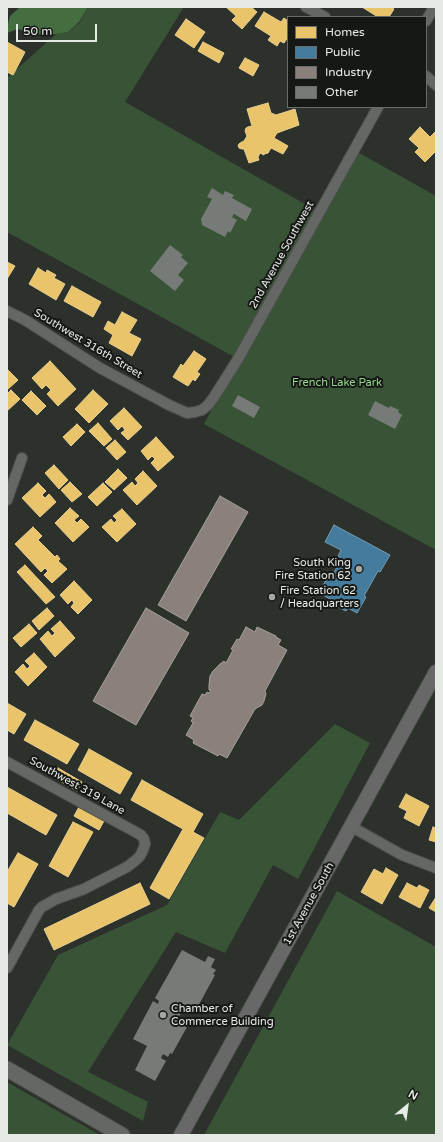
<!DOCTYPE html>
<html>
<head>
<meta charset="utf-8">
<style>
  body { margin:0 }
  #map { position:relative; width:443px; height:1142px; overflow:hidden; background:#2c312c; font-family:"Varela Round",sans-serif }
  canvas { display:block }
  .frame { position:absolute; inset:0; border:8px solid #e6eae5; pointer-events:none }
  .legend { position:absolute; left:287px; top:16px; width:140px; height:92px; box-sizing:border-box; background:#161815; border:1px solid #696c68; margin:0; padding:5px 7px; list-style:none; font-size:12px; color:#e6eae5 }
  .legend li { display:flex; align-items:center; gap:8px; height:20px }
  .legend b { width:20px; border:1px solid #696c68 }
  .north { position:absolute; left:387px; top:1086px; width:40px; height:40px; -webkit-text-stroke:3px #161815; paint-order:stroke; rotate:29deg; font-size:11px; font-weight:700; line-height:16px; text-align:center; color:#e6eae5 }
  .north::after { content:''; display:block; margin:auto; width:14px; height:18px; background:#e6eae5; clip-path:polygon(50% 0,100% 100%,50% 72%,0 100%) }
  .scale { position:absolute; left:16px; top:24px; width:81px; height:18px; box-sizing:border-box; border:2px solid #e6eae5; border-top:0; padding-left:5px; font-size:12px; line-height:14px; white-space:nowrap; color:#e6eae5; -webkit-text-stroke:3px #161815; paint-order:stroke }
</style>
</head>
<body>
<div id="map">
<canvas width="443" height="1142"></canvas>
<div class="frame"></div>
<ul class="legend">
<li><b style="height:11px;background:#e9c46a"></b>Homes</li>
<li><b style="height:11px;background:#457b9d"></b>Public</li>
<li><b style="height:11px;background:#8a817c"></b>Industry</li>
<li><b style="height:11px;background:#777b77"></b>Other</li>
</ul>
<div class="north">N</div>
<div class="scale">50 m</div>
</div>
<script>
const ctx = document.querySelector('canvas').getContext('2d');
ctx.lineJoin = 'round';
function fill(path, color) { ctx.fillStyle = color; ctx.fill(path, 'evenodd'); }
const poly = rows => new Path2D(rows.map(r => 'M' + r).join(''));
function strokePath(path, color, width, dash) { ctx.strokeStyle = color; ctx.lineWidth = width; ctx.lineCap = dash ? 'butt' : 'round'; ctx.setLineDash(dash || []); ctx.stroke(path); }
function write(font, color, halo, rows, align = 'center') {
  ctx.font = font + ' "Varela Round",sans-serif'; ctx.lineWidth = 4; ctx.setLineDash([]); ctx.textBaseline = 'middle'; ctx.strokeStyle = halo; ctx.fillStyle = color; for (const [text, x, y, turn = 0] of rows) {
    ctx.save(); ctx.translate(x, y); ctx.rotate((+turn || 0) * Math.PI / 180); ctx.textAlign = isNaN(turn) ? turn : align; if (halo) ctx.strokeText(text, 0, 0); ctx.fillText(text, 0, 0); ctx.restore();
  }
}
const green = poly([
  [88,7,184,7,125,102,319,212,354,150,436,196,436,550,204,424,238,359,7,232,7,78,56,34,68,32,79,23],
  [335,724,370,743,298,879,273,865,225,953,176,932,88,1072,148,1102,143,1121,7,1045,58,955,167,905,220,812,239,820],
  [337,891,436,947,436,1135,204,1135],
  [7,1082,100,1135,7,1135]
]);
const water = poly([
  [20,7,88,7,79,22,68,32,56,34,39,34,27,32,18,29,7,33,7,28,10,16]
]);
const homes = poly([
  [226,7,251,7,257,12,242,29,232,20,236,16,226,7],
  [362,7,391,7,394,9,389,17,378,17,362,7],
  [264,12,281,22,284,18,288,21,288,37,284,43,280,41,277,46,268,40,271,36,255,26,264,12],
  [186,19,205,32,194,48,175,35,186,19],
  [7,42,25,52,13,75,7,72,7,42],
  [203,42,224,53,219,63,198,51,203,42],
  [245,58,259,65,253,76,239,68,245,58],
  [268,103,271,113,276,115,295,109,299,125,277,133,274,138,288,146,283,154,271,148,268,153,264,154,264,155,260,153,258,157,259,160,249,163,244,149,242,149,239,148,238,145,240,143,244,141,247,136,245,131,246,128,248,127,252,126,247,109,268,103],
  [420,127,430,137,436,131,436,151,425,162,415,152,419,148,409,139,420,127],
  [7,262,15,266,7,279,7,262],
  [38,268,46,273,47,270,56,275,54,278,65,284,56,300,29,284,38,268],
  [72,286,101,302,93,317,64,301,72,286],
  [122,312,137,320,129,333,141,339,132,356,109,343,113,335,104,329,108,321,115,325,122,312],
  [194,351,206,359,197,372,200,374,195,381,193,379,188,386,173,377,181,364,183,366,194,351],
  [50,361,76,389,58,406,47,394,51,390,46,385,42,389,32,378,50,361],
  [7,369,18,380,7,390,7,369],
  [11,390,20,399,7,411,7,394,11,390],
  [93,390,108,404,89,423,75,409,93,390],
  [31,391,46,406,37,415,22,400,31,391],
  [124,408,142,427,128,440,121,433,125,430,122,426,118,430,110,421,124,408],
  [98,423,112,439,104,446,89,431,98,423],
  [77,424,85,432,71,446,63,437,77,424],
  [156,437,174,457,158,471,151,463,155,459,152,456,148,460,141,451,156,437],
  [115,440,126,452,117,460,106,448,115,440],
  [54,465,68,480,59,489,45,473,54,465],
  [118,469,127,478,114,490,105,482,118,469],
  [143,471,157,486,137,505,123,490,132,482,135,486,138,483,135,479,143,471],
  [70,482,82,494,72,502,61,490,70,482],
  [38,483,46,491,42,495,45,498,49,494,56,502,40,517,22,498,38,483],
  [103,483,112,492,97,506,88,497,103,483],
  [70,508,79,516,74,520,77,523,81,519,89,527,73,542,55,523,70,508],
  [122,509,136,524,117,542,102,527,111,519,114,523,117,520,113,516,122,509],
  [33,527,42,536,38,540,55,557,57,555,60,559,58,561,67,569,52,583,44,575,48,571,45,568,41,572,15,544,33,527],
  [25,565,55,597,46,604,17,572,25,565],
  [74,581,92,600,78,614,71,607,74,603,72,600,68,604,60,595,74,581],
  [47,608,54,616,39,630,32,621,47,608],
  [60,621,75,638,55,657,40,639,48,631,52,636,55,633,51,629,60,621],
  [29,624,37,633,21,647,13,638,29,624],
  [34,653,47,667,28,686,15,672,23,664,27,669,30,666,25,661,34,653],
  [7,703,26,714,14,734,7,730,7,703],
  [35,720,79,744,67,764,24,740,35,720],
  [89,749,132,773,120,794,78,770,89,749],
  [58,768,82,782,77,791,53,777,58,768],
  [142,780,203,814,193,832,204,838,169,899,150,888,183,829,131,800,142,780],
  [7,787,57,815,46,835,7,813,7,787],
  [406,794,429,806,419,826,404,818,407,811,399,807,406,794],
  [79,807,104,821,99,830,74,816,79,807],
  [73,822,93,832,68,877,49,866,73,822],
  [433,827,436,828,436,842,429,840,433,827],
  [18,853,38,864,14,907,7,903,7,872,18,853],
  [386,868,398,875,382,904,361,892,374,869,383,874,386,868],
  [140,883,150,904,54,950,44,929,140,883],
  [407,883,417,888,419,885,429,890,420,908,399,897,407,883],
  [436,897,436,912,429,908,436,897]
]);
const public = poly([
  [334,525,390,555,380,572,378,571,364,596,366,597,357,613,348,608,346,611,332,604,334,601,319,593,328,576,331,577,342,559,338,556,341,550,325,542,334,525]
]);
const industry = poly([
  [220,496,248,512,186,621,158,605,220,496],
  [146,608,189,633,136,725,93,701,146,608],
  [246,627,255,632,257,627,276,636,276,637,281,640,278,645,287,650,265,691,266,694,264,701,262,705,255,709,227,758,219,754,218,756,193,743,194,740,186,735,193,723,191,721,193,718,190,716,202,694,205,695,207,692,209,693,211,691,209,690,209,685,210,676,213,671,220,664,224,661,226,663,233,650,231,649,237,639,239,640,246,627]
]);
const building = poly([
  [212,188,223,195,225,191,234,195,232,198,252,209,246,221,234,214,232,217,237,220,230,233,228,231,225,237,202,225,201,219,212,199,207,197],
  [170,245,183,255,181,257,188,263,178,275,184,280,175,291,150,271],
  [238,395,260,407,254,418,232,406],
  [375,401,389,408,390,406,399,410,398,412,402,415,395,429,368,415],
  [182,950,205,962,208,956,215,959,211,967,216,970,213,974,215,975,196,1010,194,1009,191,1013,183,1009,179,1017,187,1021,185,1025,187,1027,172,1054,170,1053,168,1057,163,1054,161,1058,166,1061,155,1081,135,1070,147,1046,133,1039,153,1001,158,1004,159,1001,155,998]
]);
const street = poly([
  [306,7,325,17],
  [426,21,434,7],
  [426,76,436,85],
  [7,311,25,320,100,368,169,405,187,413,195,412,202,410,208,405,214,397,238,359,378,107],
  [7,500,22,458],
  [7,762,141,835,144,839,145,844,143,850,140,856,136,860,127,867,84,889,56,899,42,907,39,910,7,968],
  [352,827,402,855,436,868]
]);
const secondary = poly([
  [181,1135,436,672]
]);
const primary = poly([
  [7,1069,122,1135]
]);
const markers = [
  [359,569,4,"#a5a9a4"],
  [272,597,4,"#a5a9a4"],
  [163,1015,4,"#a5a9a4"]
];
const streetNames = [
  ["2nd Avenue Southwest",282,255,-61],
  ["Southwest 316th Street",88,344,31],
  ["Southwest 319 Lane",77,786,29],
  ["1st Avenue South",309,904,-61]
];
const parkNames = [
  ["French Lake Park",337,383]
];
const poiNames = [
  ["South King",351,563,"right"],
  ["Fire Station 62",351,576,"right"],
  ["Fire Station 62",280,591],
  ["/ Headquarters",280,604],
  ["Chamber of",171,1009],
  ["Commerce Building",171,1022]
];
fill(green, '#385336');
fill(water, '#446d40');
fill(homes, '#e9c46a');
strokePath(homes, '#e8cf8f', 1);
fill(public, '#457b9d');
strokePath(public, '#759cb3', 1);
fill(industry, '#8a817c');
strokePath(industry, '#a6a09c', 1);
fill(building, '#777b77');
strokePath(street, '#4b4e4a', 12);
strokePath(secondary, '#4b4e4a', 16);
strokePath(primary, '#4b4e4a', 17);
strokePath(street, '#646764', 10);
strokePath(secondary, '#676867', 14);
strokePath(primary, '#646764', 15);
for (const [x, y, r, color] of markers) { const dot = new Path2D(); dot.arc(x, y, r, 0, 2 * Math.PI); ctx.fillStyle = color; ctx.fill(dot); strokePath(dot, '#161815', 1.5); }
write('11px', '#e6eae5', '#161815', streetNames);
write('11px', '#94d58c', '#161815', parkNames);
write('11px', '#e6eae5', '#161815', poiNames, 'left');
</script>
</body>
</html>
